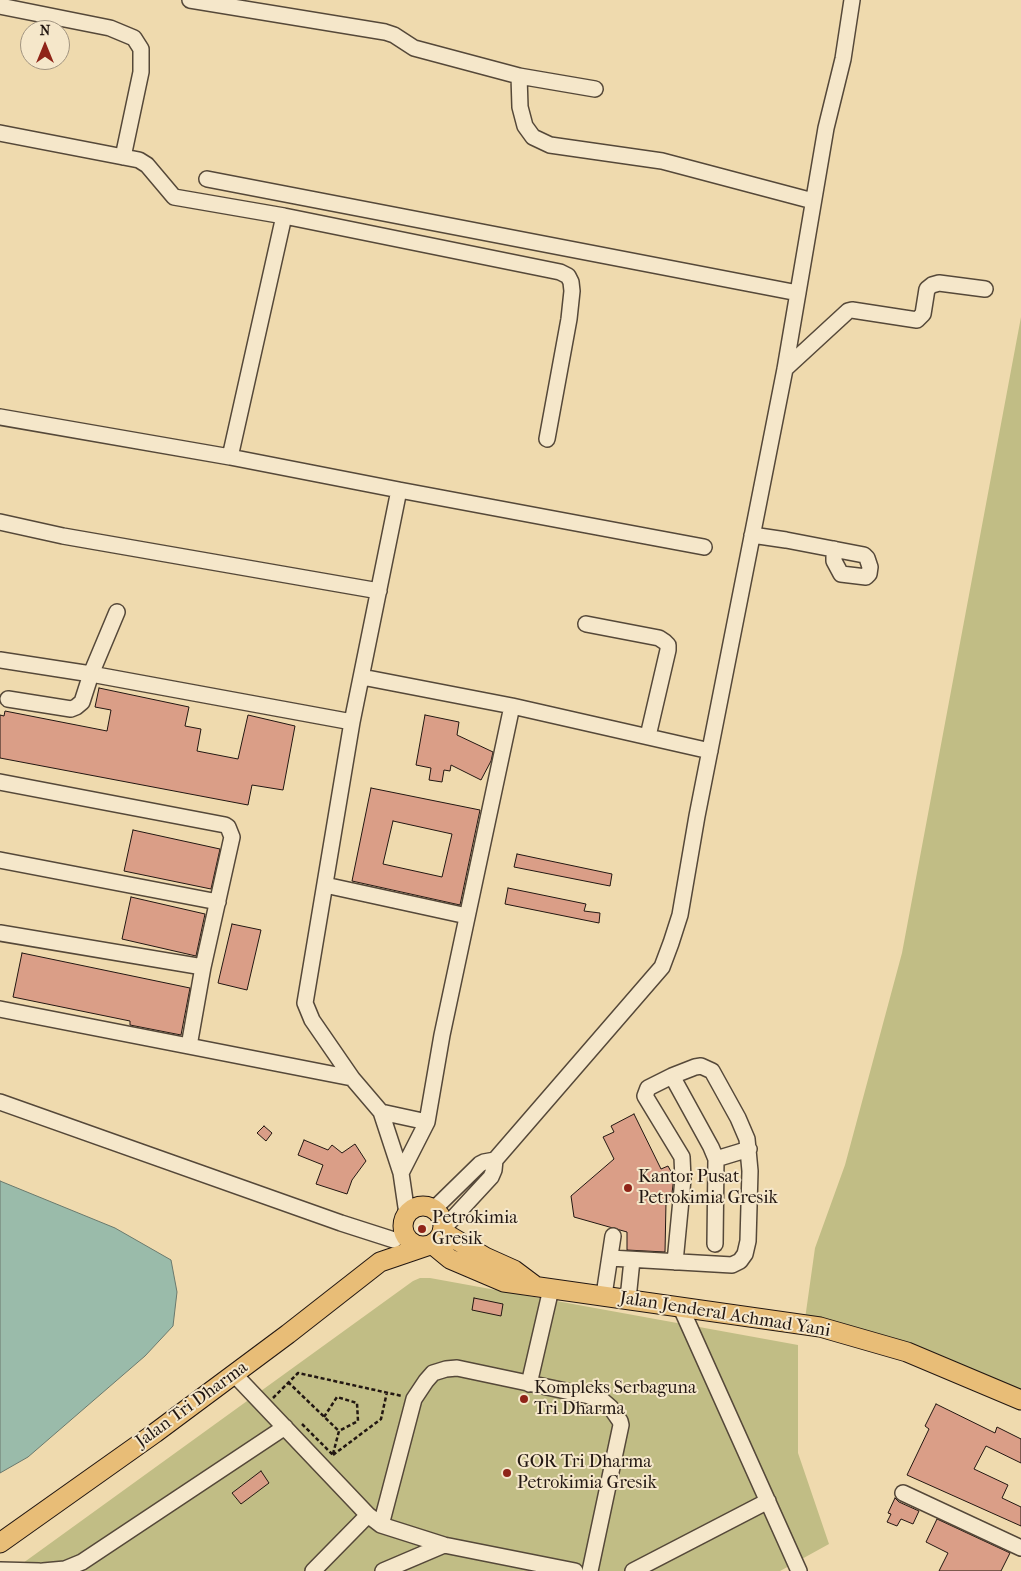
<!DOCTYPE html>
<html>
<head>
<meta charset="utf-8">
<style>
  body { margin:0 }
  #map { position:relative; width:1021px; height:1571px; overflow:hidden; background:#efdaae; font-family:"IM FELL French Canon",serif }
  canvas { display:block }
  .north { position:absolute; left:20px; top:20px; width:50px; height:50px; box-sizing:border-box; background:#f5e7ca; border:1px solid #a19480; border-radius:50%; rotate:0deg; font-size:14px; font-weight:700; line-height:20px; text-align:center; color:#221712 }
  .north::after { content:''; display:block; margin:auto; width:18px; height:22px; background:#8f2418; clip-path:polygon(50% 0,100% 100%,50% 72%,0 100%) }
</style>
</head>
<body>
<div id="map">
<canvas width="1021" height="1571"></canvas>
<div class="north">N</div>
</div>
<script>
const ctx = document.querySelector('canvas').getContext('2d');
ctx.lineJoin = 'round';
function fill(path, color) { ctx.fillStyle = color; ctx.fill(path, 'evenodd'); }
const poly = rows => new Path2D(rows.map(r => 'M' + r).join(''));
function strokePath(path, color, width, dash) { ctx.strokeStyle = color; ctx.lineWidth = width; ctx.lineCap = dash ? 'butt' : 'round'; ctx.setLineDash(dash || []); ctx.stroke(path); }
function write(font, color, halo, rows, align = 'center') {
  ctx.font = font + ' "IM FELL French Canon",serif'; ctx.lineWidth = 4; ctx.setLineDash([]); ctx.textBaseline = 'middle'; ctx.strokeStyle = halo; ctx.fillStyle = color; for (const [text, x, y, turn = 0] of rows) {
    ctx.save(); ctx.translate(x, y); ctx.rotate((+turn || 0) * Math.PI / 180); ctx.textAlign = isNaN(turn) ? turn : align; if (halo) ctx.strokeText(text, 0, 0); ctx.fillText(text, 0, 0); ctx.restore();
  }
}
const green = poly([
  [1021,317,1021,1390,805,1319,815,1248,845,1165,902,953],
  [420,1278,430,1278,798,1345,798,1453,829,1544,780,1571,12,1571,413,1281]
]);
const water = poly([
  [0,1181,115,1228,171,1260,177,1292,173,1326,145,1356,28,1457,0,1473,0,1181]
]);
const building = poly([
  [99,688,189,707,185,726,201,729,197,751,238,759,248,715,295,726,283,790,252,785,248,805,0,758,0,715,4,716,5,711,107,731,111,710,95,707,99,688],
  [425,715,459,722,457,735,493,752,491,761,481,780,451,765,450,771,444,770,442,782,429,780,431,768,416,765,425,715],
  [371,788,480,810,460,905,352,881,371,788],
  [393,821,452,834,442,877,383,864,393,821],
  [133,830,220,849,211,889,124,871,133,830],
  [517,854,612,874,610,886,514,867,517,854],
  [508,888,586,904,584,911,600,913,599,923,505,904,508,888],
  [131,897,205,914,196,956,122,939,131,897],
  [232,924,261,930,247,990,218,983,232,924],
  [22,953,190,988,181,1035,130,1025,130,1021,13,997,22,953],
  [634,1114,661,1169,668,1166,674,1177,671,1201,666,1202,665,1252,627,1250,627,1232,574,1217,571,1196,614,1159,603,1137,614,1132,611,1126,634,1114],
  [264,1126,272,1133,266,1141,257,1133,264,1126],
  [304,1140,328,1150,332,1145,342,1153,355,1144,366,1161,352,1180,347,1194,316,1184,323,1165,298,1155,304,1140],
  [474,1298,503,1304,501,1316,472,1310,474,1298],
  [936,1404,995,1433,997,1427,1021,1439,1021,1463,986,1446,974,1469,1008,1485,1002,1498,1021,1507,1021,1526,907,1475,929,1429,925,1426,936,1404],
  [261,1471,269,1483,241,1504,232,1493,261,1471],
  [895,1498,899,1502,919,1511,913,1524,901,1519,897,1526,887,1522,891,1514,888,1513,895,1498],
  [937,1519,1010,1553,1001,1571,939,1571,948,1553,926,1542,937,1519]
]);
const path = poly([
  [288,1382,339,1431],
  [273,1398,298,1373,402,1396],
  [324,1417,337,1397,357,1403,358,1421,339,1431],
  [302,1424,333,1455],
  [333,1454,339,1431],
  [333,1455,381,1419,387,1392]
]);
const minor = poly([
  [190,0,385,32,394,35,414,48,519,76,520,107,525,126,533,137,550,145,662,161,813,201],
  [0,6,110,28,134,38,141,49,141,72,123,157],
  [519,76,595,89],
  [0,133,139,160,147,165,174,197,284,216,560,272,568,276,571,282,572,291,569,319,547,439],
  [207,179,798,293],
  [284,216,230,457,399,490,352,722,305,1003,312,1020,352,1078,381,1112,401,1173,407,1214],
  [785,369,848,311,852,310,917,320,923,314,927,289,932,285,939,283,985,289],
  [0,417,230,457],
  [399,490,704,547],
  [0,522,63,536,379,591],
  [752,535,786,540,864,555,867,558,870,567,869,574,866,577,841,574,834,561,834,549],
  [586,624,659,638,665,642,668,645,668,650,648,736],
  [0,660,91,674,352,722],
  [362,677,512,706,442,1035,427,1122,401,1173],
  [8,699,71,709,76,707,82,702,91,674,117,612],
  [512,706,710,751],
  [0,782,225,825,228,827,232,837,203,967,189,1046],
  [0,860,218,902],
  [325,885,467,916],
  [0,933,203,967],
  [0,1009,352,1078],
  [672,1076,648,1088,645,1096,682,1157,683,1179,675,1262],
  [0,1102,341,1223,394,1240],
  [381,1112,427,1122],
  [716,1159,749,1149],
  [434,1209,480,1164,484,1162,495,1160],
  [443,1229,491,1177,494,1170,495,1160,662,967,671,943,680,915,697,816,785,369,826,128,843,59,852,0],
  [610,1258,732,1265,740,1261,745,1254,748,1241,750,1171,747,1139,738,1118,712,1071,701,1066,695,1067,672,1076,711,1147,716,1159,715,1244],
  [604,1295,613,1236],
  [628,1299,632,1260],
  [681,1308,799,1571],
  [234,1374,368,1515,381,1525,444,1545,575,1571],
  [529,1384,551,1289],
  [903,1493,1021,1548],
  [381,1525,414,1399,426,1381,433,1373,446,1369,457,1368,594,1397,603,1401,611,1408,620,1421,621,1425,590,1571],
  [0,1570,39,1571],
  [43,1571,65,1569,82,1562,285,1427],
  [313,1571,368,1515],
  [383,1571,444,1545],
  [633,1571,768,1501]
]);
const major = poly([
  '403 1226a20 20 0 1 1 40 0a20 20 0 1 1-40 0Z',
  [443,1232,485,1257,514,1270,534,1285],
  [433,1245,450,1259,504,1282,820,1327,907,1352,1021,1400],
  [0,1543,155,1433,288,1334,380,1262,427,1246]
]);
const markers = [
  [628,1188,5,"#8f2418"],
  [422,1229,5,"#8f2418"],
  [524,1399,5,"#8f2418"],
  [507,1473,5,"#8f2418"]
];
const poiNames = [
  ["Kantor Pusat",638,1178],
  ["Petrokimia Gresik",638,1199],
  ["Petrokimia",432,1219],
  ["Gresik",432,1240],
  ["Kompleks Serbaguna",534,1389],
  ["Tri Dharma",534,1410],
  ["GOR Tri Dharma",517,1463],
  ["Petrokimia Gresik",517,1484]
];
const streetNames = [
  ["Jalan Jenderal Achmad Yani",725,1315,9],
  ["Jalan Tri Dharma",192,1405,-36]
];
fill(green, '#c1bd85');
fill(water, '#9abbaa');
strokePath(water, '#6a796d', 1);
fill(building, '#da9e87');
strokePath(building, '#221712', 1);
strokePath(minor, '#554839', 18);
strokePath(major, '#221712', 21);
strokePath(path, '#221712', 2.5, [4, 2.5]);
strokePath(minor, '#f5e7ca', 15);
strokePath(major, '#e8bd77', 19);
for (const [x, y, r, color] of markers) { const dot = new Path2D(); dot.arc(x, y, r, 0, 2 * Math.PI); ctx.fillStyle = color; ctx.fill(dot); strokePath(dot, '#f5e7ca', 2); }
write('18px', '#221712', '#f5e7ca', poiNames, 'left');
write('18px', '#221712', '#f5e7ca', streetNames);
</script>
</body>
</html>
